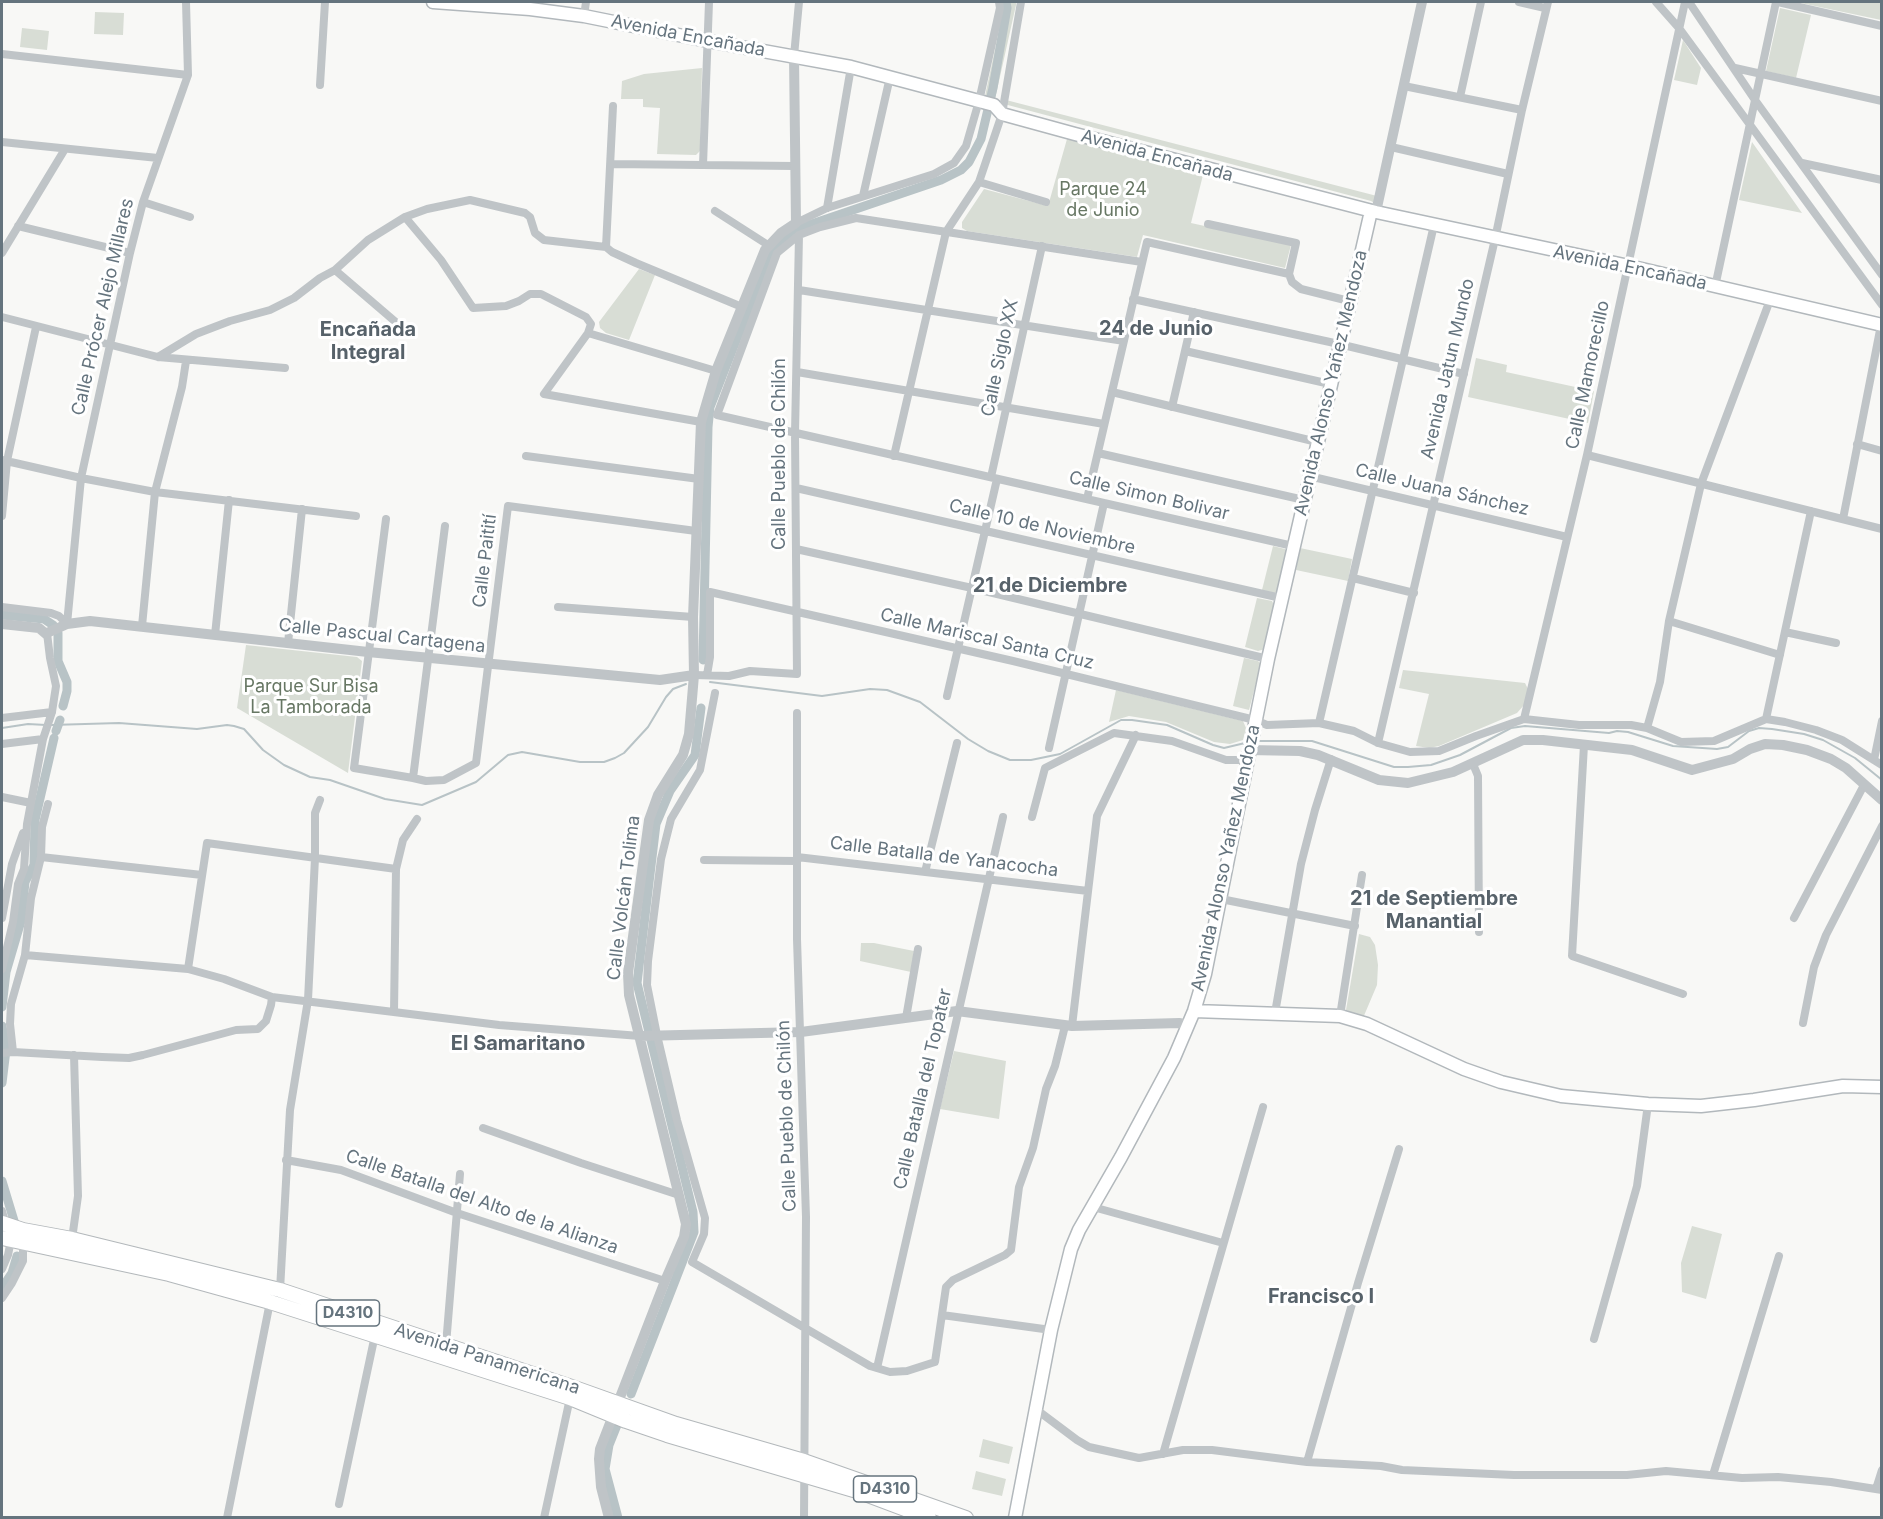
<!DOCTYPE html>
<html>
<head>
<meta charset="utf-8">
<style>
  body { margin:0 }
  #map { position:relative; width:1883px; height:1519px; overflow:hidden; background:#f8f8f6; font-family:Inter,sans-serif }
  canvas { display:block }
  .frame { position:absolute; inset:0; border:3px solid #65747e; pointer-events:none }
</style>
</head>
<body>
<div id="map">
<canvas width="1883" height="1519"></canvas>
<div class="frame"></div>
</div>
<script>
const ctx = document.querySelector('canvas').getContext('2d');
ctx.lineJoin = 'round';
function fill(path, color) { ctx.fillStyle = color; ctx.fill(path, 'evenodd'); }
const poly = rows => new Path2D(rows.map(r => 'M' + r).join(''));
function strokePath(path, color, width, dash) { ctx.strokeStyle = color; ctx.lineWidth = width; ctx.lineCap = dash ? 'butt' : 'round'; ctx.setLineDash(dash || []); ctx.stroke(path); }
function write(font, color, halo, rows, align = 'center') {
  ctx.font = font + ' Inter,sans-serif'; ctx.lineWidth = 6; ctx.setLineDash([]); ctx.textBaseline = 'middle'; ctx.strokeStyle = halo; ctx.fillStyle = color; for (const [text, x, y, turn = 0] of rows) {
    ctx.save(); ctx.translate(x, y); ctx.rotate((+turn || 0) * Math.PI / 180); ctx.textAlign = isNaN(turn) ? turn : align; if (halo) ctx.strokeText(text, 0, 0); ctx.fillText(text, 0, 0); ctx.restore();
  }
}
const green = poly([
  [1002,2,1016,2,1016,5,995,99,985,96,1002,17],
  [1796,2,1881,2,1881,20],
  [1780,8,1811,15,1796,78,1766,71],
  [95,12,124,13,123,35,94,34],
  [22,28,49,31,47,50,20,47],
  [1683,40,1701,68,1697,85,1674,80],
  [702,68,700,151,696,155,657,154,660,108,643,107,643,99,621,99,622,81,644,74],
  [1006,100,1377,196,1374,203,1371,201,1004,104],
  [1076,138,1203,175,1191,223,1291,245,1285,268,1143,235,1137,257,967,231,962,228,962,222,984,189,1048,206,1067,139,1075,141],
  [1752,142,1802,213,1739,200],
  [639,269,655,275,629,340,606,333,600,328,599,322],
  [1476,358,1507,365,1506,372,1594,391,1588,423,1468,397],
  [1273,546,1285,549,1287,552,1278,591,1275,593,1262,590],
  [1300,548,1352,559,1348,581,1296,570],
  [1257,598,1272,601,1274,605,1265,649,1258,651,1245,647],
  [246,645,357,657,362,661,348,773,237,708],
  [1244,658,1258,661,1261,664,1249,710,1233,706],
  [1403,670,1525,683,1528,689,1524,705,1517,713,1439,746,1429,748,1416,746,1429,694,1399,688],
  [1116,690,1243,721,1246,728,1243,740,1230,744,1214,742,1166,722,1129,716,1109,722],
  [1359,934,1370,937,1375,945,1378,965,1377,985,1363,1018,1346,1010],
  [861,943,874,943,914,951,911,972,860,961],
  [954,1051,1006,1061,999,1119,940,1109],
  [1692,1226,1722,1234,1706,1299,1682,1292,1681,1263],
  [983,1439,1013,1447,1009,1464,979,1457],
  [976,1471,1006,1479,1002,1496,972,1489]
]);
const stream = poly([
  [710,682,822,696,870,689,887,690,920,702,968,739,988,751,1010,760,1031,760,1060,754,1121,720,1132,720,1167,725,1213,745,1224,748,1245,743],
  [51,725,119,723,197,729,227,725,234,726,244,729,263,750,284,765,310,777,330,780,385,799,422,805,476,782,508,755,522,752,580,762,604,762,615,758,624,753,648,727,666,697,673,689,686,684],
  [2,728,28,724,46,725],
  [1257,741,1312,741,1394,767,1408,767,1431,765,1460,755,1511,728,1525,726,1609,733,1617,731,1628,732,1673,746,1717,749,1728,747,1749,731,1759,728,1772,729,1804,734,1823,740,1855,758,1882,780]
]);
const canal = poly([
  [2,615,44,619,53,625,58,633,58,661,67,682,67,691,63,706],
  [703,660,708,427,710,407,771,251,774,246,800,228,941,180,961,170,969,162,981,139,993,88,1007,8,1006,2],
  [56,731,60,720],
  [2,1007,6,972,21,921,25,882,34,865,35,820,54,738],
  [2,1026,6,1050,2,1083],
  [2,1181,15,1224],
  [2,1288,12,1273,17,1256],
  [631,1394,694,1232,693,1212,637,983,656,824,670,791,695,755,701,708],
  [617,1425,609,1445,605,1469,618,1518]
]);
const minor = poly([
  [1519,2,1545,8],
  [1656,2,1679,28,1882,305],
  [1689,2,1755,100,1882,275],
  [1778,2,1882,26],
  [584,16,586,2],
  [2,54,188,75],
  [794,56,799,2],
  [1735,68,1882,101],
  [320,85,325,2],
  [1404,86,1522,110],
  [1460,97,1481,2],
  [2,142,158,158],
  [1391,147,1508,174],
  [1802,163,1882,180],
  [611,164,794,166],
  [703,165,709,2],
  [979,182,1046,202],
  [863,196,890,77],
  [143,202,190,217],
  [827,208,851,67],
  [715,211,768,245],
  [405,217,441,260,473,308,506,306,519,301,530,294,541,294,586,317,591,324,588,333,716,371],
  [796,223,827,208,934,174,954,163,966,146,979,101,1000,8,999,2],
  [1208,224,1296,243,1289,274,1292,282,1301,289,1349,301],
  [18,226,130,253],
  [606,247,613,106],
  [2,253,65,149],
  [1142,262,856,218,820,227,799,235,777,253,717,415,1293,546],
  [335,270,405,330],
  [1715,287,1776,2],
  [799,290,1124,341],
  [1133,299,1339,344,1464,374],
  [2,317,158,357,285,368],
  [588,333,544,394,701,422],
  [1185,351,1330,384],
  [158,357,196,334,230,321,270,310,294,298,320,278,335,270,368,240,405,217,427,209,470,200,525,213,530,217,535,233,544,240,606,247,612,252,636,263,742,307],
  [797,372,1104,424],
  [1112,392,1317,442],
  [1172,407,1194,312],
  [1857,444,1882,451],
  [1098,453,1304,500],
  [1587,455,1882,529],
  [526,456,699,479],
  [894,456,946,232,979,182,1002,114,1021,2],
  [2,460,81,478,155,492,356,516],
  [1309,476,1567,537],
  [991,477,1042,246],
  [796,488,1281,598],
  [1087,499,1147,242,1289,274],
  [2,516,7,461,36,327],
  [386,519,354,768,413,778,426,781,444,780,476,763,508,506,696,531],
  [1843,519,1881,325],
  [796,549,972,588,1268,659],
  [1353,578,1414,593],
  [2,607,51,613,59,616,67,624],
  [558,607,693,617],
  [1669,621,1780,655],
  [67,624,81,478,130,253,143,202,188,75,186,2],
  [142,626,155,492,182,387,186,361],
  [1785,632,1836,643],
  [215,635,229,500],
  [288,643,302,509],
  [694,675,729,676,750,671,797,674,795,433,799,235],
  [707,675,710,657,710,592,1013,661,1255,720,1267,725,1319,723,1354,731,1378,743,1410,752,1439,751,1476,736,1524,719,1579,725,1631,725,1647,728,1681,742,1714,741,1766,719,1785,722,1816,730,1842,740,1882,765],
  [715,693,700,770,671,819,661,859,648,961,647,985,657,1035,677,1120,705,1218,704,1234,692,1262,870,1366,890,1372,907,1371,935,1362,946,1287,953,1280,1005,1255,1011,1250,1019,1187,1033,1148,1046,1089,1055,1066,1065,1026],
  [947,696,997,479],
  [797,713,797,939,806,1217,804,1518],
  [2,718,52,712],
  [1524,719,1587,455,1685,2],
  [1766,719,1811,511],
  [1319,723,1434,225],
  [1647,728,1660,682,1669,621,1701,484,1770,300],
  [1378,743,1495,239,1522,110,1548,2],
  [2,744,43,739],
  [1584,745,1572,956,1683,994],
  [1049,748,1104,503],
  [1874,760,1882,721],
  [1473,764,1478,776,1479,932],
  [413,778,445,526],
  [2,797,31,803],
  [1032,817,1045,768,1114,733,1172,741,1226,760,1247,760],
  [41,857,202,875],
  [797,857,1088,891],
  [704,860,797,861],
  [925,872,957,743],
  [1221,899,1355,926],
  [2,918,12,864,23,833],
  [1794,918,1864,785],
  [25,955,188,969,224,979,272,997,499,1025,640,1036],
  [2,969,13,922,18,884,24,869,27,824,43,739,52,712,56,686,50,658,47,633],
  [188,969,207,843,396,869],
  [394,1012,396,869,403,840,417,819],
  [1275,1013,1301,864,1315,810,1331,759],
  [1340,1016,1362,875],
  [906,1018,918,949],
  [1803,1023,1814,967,1826,935,1882,826],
  [1072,1026,1097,816,1136,735],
  [13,1052,10,1024,11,1004,25,955,31,898,41,857,42,827,48,804],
  [2,1053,13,1052,102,1057,129,1058,143,1055,236,1030,258,1029,266,1021,271,1005,272,997],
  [483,1128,581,1163,679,1195],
  [286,1160,341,1170,457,1213,665,1281],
  [1093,1207,1223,1243],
  [2,1211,6,1225,2,1238],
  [72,1239,78,1196,74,1055],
  [2,1269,8,1255,11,1240],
  [280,1290,290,1110,308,1000,315,858,315,813,320,800],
  [2,1298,12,1283,23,1261,23,1238],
  [942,1315,1051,1330],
  [1594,1339,1637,1186,1648,1104],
  [446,1345,460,1174],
  [877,1368,1003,817],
  [1037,1410,1077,1440,1089,1447,1139,1458,1183,1450,1212,1450,1307,1462,1381,1466,1402,1470,1514,1475,1627,1475,1666,1471,1742,1478,1778,1477,1831,1482,1882,1490],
  [1163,1454,1263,1107],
  [1307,1462,1358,1283,1399,1149],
  [1713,1475,1779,1256],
  [1876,1489,1882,1470],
  [339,1504,375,1335],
  [227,1518,270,1302],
  [544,1518,570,1398]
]);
const tertiary = poly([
  [1376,212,1422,2],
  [2,624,39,628,46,634],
  [47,633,67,624,90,621,368,652,660,680,694,675],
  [1249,750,1300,751,1318,755,1379,780,1408,783,1453,772,1523,740,1543,740,1632,750,1692,770,1733,759,1750,749,1765,744,1783,745,1807,750,1831,759,1846,768,1882,800],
  [640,1036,801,1032,957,1011,1072,1026,1179,1023,1188,1025],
  [609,1518,601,1487,599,1459,600,1449,665,1281,684,1237,686,1224,629,995,628,973,649,820,658,795,683,755,689,734,694,675,693,617,701,422,716,371,765,250,781,233,796,223,794,56]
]);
const secondary = poly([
  [433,2,530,9,584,16,708,41,851,67,994,105,1002,114,1075,134,1376,212,1629,266,1882,325],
  [1194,1011,1340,1016,1367,1024,1464,1069,1501,1082,1561,1096,1648,1104,1701,1106,1754,1100,1843,1086,1882,1087],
  [1015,1518,1051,1330,1071,1249,1079,1230,1121,1157,1174,1058,1194,1011,1205,974,1268,659,1371,211]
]);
const primary = poly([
  [2,1223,23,1230,72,1239,280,1290,572,1387,676,1424,804,1461,966,1518],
  [2,1238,169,1274,270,1302,570,1398,626,1421,667,1435,857,1491,929,1518]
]);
const shields = [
  [348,1313,63],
  [885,1489,63]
];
const shieldNames = [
  ["D4310",348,1313],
  ["D4310",885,1489]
];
const streetNames = [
  ["Avenida Encañada",688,36,11],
  ["Avenida Encañada",1157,156,15],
  ["Avenida Encañada",1630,268,12],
  ["Calle Prócer Alejo Millares",103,307,-77],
  ["Calle Siglo XX",1000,358,-78],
  ["Avenida Jatun Mundo",1448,369,-77],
  ["Calle Mamorecillo",1588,375,-78],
  ["Avenida Alonso Yañez Mendoza",1331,383,-77],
  ["Calle Pueblo de Chilón",780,454,-90],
  ["Calle Juana Sánchez",1442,490,13],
  ["Calle Simon Bolivar",1149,496,13],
  ["Calle 10 de Noviembre",1042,527,13],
  ["Calle Paitití",485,561,-83],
  ["Calle Pascual Cartagena",382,636,6],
  ["Calle Mariscal Santa Cruz",987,639,13],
  ["Calle Batalla de Yanacocha",944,857,7],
  ["Avenida Alonso Yañez Mendoza",1226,858,-78],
  ["Calle Volcán Tolima",624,898,-83],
  ["Calle Batalla del Topater",923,1089,-77],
  ["Calle Pueblo de Chilón",787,1116,-92],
  ["Calle Batalla del Alto de la Alianza",482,1202,19],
  ["Avenida Panamericana",487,1359,18]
];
const parkNames = [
  ["Parque 24",1103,190],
  ["de Junio",1103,211],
  ["Parque Sur Bisa",311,687],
  ["La Tamborada",311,708]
];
const neighbourhoodNames = [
  ["24 de Junio",1156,329],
  ["Encañada",368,330],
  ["Integral",368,353],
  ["21 de Diciembre",1050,586],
  ["21 de Septiembre",1434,899],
  ["Manantial",1434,922],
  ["El Samaritano",518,1044],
  ["Francisco I",1321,1297]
];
fill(green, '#d8ddd5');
strokePath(stream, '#b8c3c6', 2);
strokePath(canal, '#b8c3c6', 9);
strokePath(secondary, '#b2b8bc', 15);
strokePath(primary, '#b3b8bb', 16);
strokePath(minor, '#bfc4c7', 8);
strokePath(tertiary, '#bfc4c7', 10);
strokePath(secondary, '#fff', 12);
strokePath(primary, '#fff', 14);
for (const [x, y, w] of shields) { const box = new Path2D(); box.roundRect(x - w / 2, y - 13, w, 26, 4.5); ctx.fillStyle = '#fff'; ctx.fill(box); strokePath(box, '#65747e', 1.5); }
write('bold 16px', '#65747e', null, shieldNames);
write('18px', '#65747e', '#fff', streetNames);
write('18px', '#677764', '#fff', parkNames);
write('bold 20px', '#57626a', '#fff', neighbourhoodNames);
</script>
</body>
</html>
